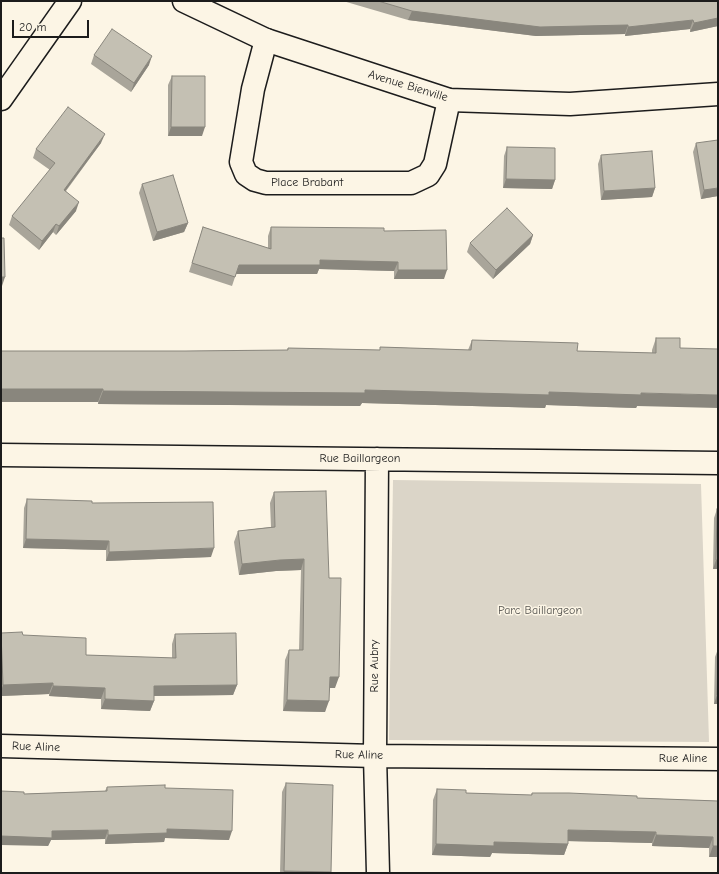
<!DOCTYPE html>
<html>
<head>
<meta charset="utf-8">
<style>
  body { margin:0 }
  #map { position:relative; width:719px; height:874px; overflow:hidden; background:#fcf5e5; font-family:"Comic Neue",sans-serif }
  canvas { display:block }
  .frame { position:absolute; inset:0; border:2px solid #1c1c1c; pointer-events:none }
  .scale { position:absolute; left:12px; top:20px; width:77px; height:18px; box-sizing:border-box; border:2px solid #1c1c1c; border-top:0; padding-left:5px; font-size:12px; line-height:14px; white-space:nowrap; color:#1c1c1c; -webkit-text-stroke:3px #fcf5e5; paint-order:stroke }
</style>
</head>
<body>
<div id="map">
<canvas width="719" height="874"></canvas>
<div class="frame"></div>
<div class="scale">20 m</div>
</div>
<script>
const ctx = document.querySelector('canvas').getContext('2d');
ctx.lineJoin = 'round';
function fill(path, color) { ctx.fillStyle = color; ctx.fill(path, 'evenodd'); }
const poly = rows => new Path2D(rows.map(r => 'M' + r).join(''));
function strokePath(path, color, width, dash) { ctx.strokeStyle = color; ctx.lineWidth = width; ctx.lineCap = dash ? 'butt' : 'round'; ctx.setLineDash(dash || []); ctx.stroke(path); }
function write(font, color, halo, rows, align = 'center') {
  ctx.font = font + ' "Comic Neue",sans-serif'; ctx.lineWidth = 3; ctx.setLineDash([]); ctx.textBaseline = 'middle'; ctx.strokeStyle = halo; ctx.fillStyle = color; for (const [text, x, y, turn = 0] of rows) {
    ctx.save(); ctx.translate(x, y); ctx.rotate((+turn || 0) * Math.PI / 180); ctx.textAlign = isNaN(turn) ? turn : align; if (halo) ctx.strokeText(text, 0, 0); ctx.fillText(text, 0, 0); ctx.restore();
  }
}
const green = poly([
  [393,480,701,484,709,742,389,740]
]);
const minor = poly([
  [266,40,253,89,241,162,246,174,255,180,266,183,411,183,428,175,435,164,449,100],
  [1,99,70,1],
  [1,455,718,463],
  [377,459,375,756,378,873],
  [1,746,375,756,718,759]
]);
const tertiary = poly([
  [184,1,266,40,449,100,570,104,718,94]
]);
const wall = poly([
  [343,1,718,1,718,26,690,32,690,29,625,36,625,34,536,36,408,20],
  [94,55,149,65,131,92,91,64],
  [172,76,202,136,168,136,168,85],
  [101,143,66,191,76,211,56,235,53,232,39,250,9,225,12,216,50,170,33,158,36,149],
  [696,143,718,196,701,199,693,152],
  [507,147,555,180,552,189,503,188,504,156],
  [601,155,655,188,652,197,601,200,598,164],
  [142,184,188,223,184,232,153,241,139,193],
  [203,227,268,248,268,236,271,227,384,231,444,279,394,279,394,271,319,269,317,274,236,274,232,286,189,272],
  [533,235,530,244,493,279,467,252,470,243],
  [656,338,680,338,636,408,546,405,545,408,362,403,360,406,98,404,98,402,1,402,185,351,287,350,288,348,380,350,380,347,468,350,472,340,577,351,652,353,652,350],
  [274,492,329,578,335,688,330,688,325,712,283,711,285,660,289,650,299,650,301,570,276,571,239,575,234,542,238,531,271,527,270,503],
  [27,499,92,503,211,557,106,561,106,550,23,548,24,508],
  [717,509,718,569,713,569,714,518],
  [1,633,23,635,86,655,172,658,172,644,175,634,237,685,233,695,154,696,154,701,150,711,101,709,101,699,49,696,49,694,1,696],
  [718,649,718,704,714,704,715,657],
  [286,783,331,873,280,873,282,792],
  [107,787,165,788,229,840,165,838,164,842,105,844,105,839,51,840,48,846,24,794,105,791],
  [437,789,466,793,531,795,532,793,637,798,718,801,718,857,709,857,709,848,652,846,652,843,568,841,568,844,564,855,492,853,490,857,432,855,433,800]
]);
const shadedWall = poly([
  [412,11,628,25,625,34,536,36,408,20],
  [718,18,718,26,690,32,694,23],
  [693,20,690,29,625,36,628,27],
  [152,56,149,65,131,92,134,83],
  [171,127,205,127,202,136,168,136],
  [105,134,101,143,60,198,64,190],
  [506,179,555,180,552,189,503,188],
  [655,188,652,197,601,200,604,191],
  [718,188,718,196,701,199,704,190],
  [79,202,76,211,56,235,59,226],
  [188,223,184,232,153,241,157,232],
  [56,224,53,232,39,250,42,241],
  [533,235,530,244,493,279,496,270],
  [320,260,398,262,394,271,319,269,317,274,236,274,239,265],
  [398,270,447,270,444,279,394,279],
  [1,277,5,277,2,286,1,286],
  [1,389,103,389,98,402,1,402],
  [365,390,641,393,718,395,718,408,637,406,636,408,546,405,545,408,362,403,360,406,98,404,103,391],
  [26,539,109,541,106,550,23,548],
  [214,548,211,557,106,561,109,552],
  [304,559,301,570,276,571,239,575,242,564,280,560],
  [716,560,718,560,718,569,713,569],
  [330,677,339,677,335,688,326,688],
  [53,683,49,694,1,696,1,691,3,685],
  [237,685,233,695,150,696,154,686],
  [53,686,105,688,101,699,49,696],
  [717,695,718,695,718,704,714,704],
  [105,699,154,701,150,711,101,709],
  [287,700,329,701,325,712,283,711],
  [167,829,232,831,229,840,165,838,164,842,105,844,108,835],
  [108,830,105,839,51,840,48,846,1,845,1,836,52,831],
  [568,830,656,832,652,843,564,841],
  [656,835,713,837,709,848,652,846],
  [494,842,568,844,564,855,492,853,490,857,432,855,436,844],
  [713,846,718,846,718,857,709,857],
  [284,871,331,872,331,873,283,873]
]);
const building = poly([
  [378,1,718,1,718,18,694,23,693,20,628,27,628,25,540,27,412,11,378,1],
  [112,29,152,56,134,83,94,55,112,29],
  [172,76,205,76,205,127,171,127,172,76],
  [68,107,105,134,64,190,79,202,59,226,56,224,42,241,12,216,55,163,36,149,68,107],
  [718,140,718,188,704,190,696,143,718,140],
  [507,147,555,148,555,180,506,179,507,147],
  [652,151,655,188,604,191,601,155,652,151],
  [173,175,188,223,157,232,142,184,173,175],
  [507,208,533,235,496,270,470,243,507,208],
  [203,227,271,249,271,227,384,228,384,231,446,230,447,270,398,270,398,262,320,260,320,265,239,265,235,277,192,263,203,227],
  [1,238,4,238,5,277,1,277,1,238],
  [656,338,680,338,680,348,718,349,718,395,641,393,641,395,549,392,549,395,365,390,365,393,103,391,103,389,1,389,1,351,185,351,288,350,288,348,380,350,380,347,471,350,472,340,578,343,577,351,656,353,656,338],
  [326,491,329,578,341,578,339,677,330,677,329,701,287,700,289,650,303,650,304,559,280,560,242,564,238,531,275,527,274,492,326,491],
  [27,499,92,501,92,503,213,502,214,548,109,552,109,541,26,539,27,499],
  [717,509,718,509,718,560,716,560,717,509],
  [22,632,23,635,86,638,86,655,176,658,175,634,236,633,237,685,154,686,154,701,105,699,105,688,53,686,53,683,3,685,1,633,22,632],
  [718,659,718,695,717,695,718,659],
  [286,783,333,785,331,872,284,871,286,783],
  [165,785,165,788,233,790,232,831,167,829,167,833,108,835,108,830,52,831,52,838,1,836,1,791,24,792,24,794,107,791,107,787,165,785],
  [437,789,466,790,466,793,532,795,532,793,569,793,637,796,637,798,718,801,718,846,713,846,713,837,656,835,656,832,568,830,568,844,494,842,494,846,436,844,437,789]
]);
const streetNames = [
  ["Avenue Bienville",408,86,17],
  ["Place Brabant",307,183],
  ["Rue Baillargeon",360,459],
  ["Rue Aubry",375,666,-90],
  ["Rue Aline",36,747,2],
  ["Rue Aline",359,755,1],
  ["Rue Aline",683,759]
];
const parkNames = [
  ["Parc Baillargeon",540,611]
];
fill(green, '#dbd5c8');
strokePath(minor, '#1c1c1c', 25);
strokePath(tertiary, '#1c1c1c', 25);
strokePath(minor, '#fcf5e5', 22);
strokePath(tertiary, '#fcf5e5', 22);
fill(wall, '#a9a59a');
fill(shadedWall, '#89867d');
fill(building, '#c4c0b3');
strokePath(building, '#89867d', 1);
write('12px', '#1c1c1c', '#fcf5e5', streetNames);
write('12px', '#555450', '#fcf5e5', parkNames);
</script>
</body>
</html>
